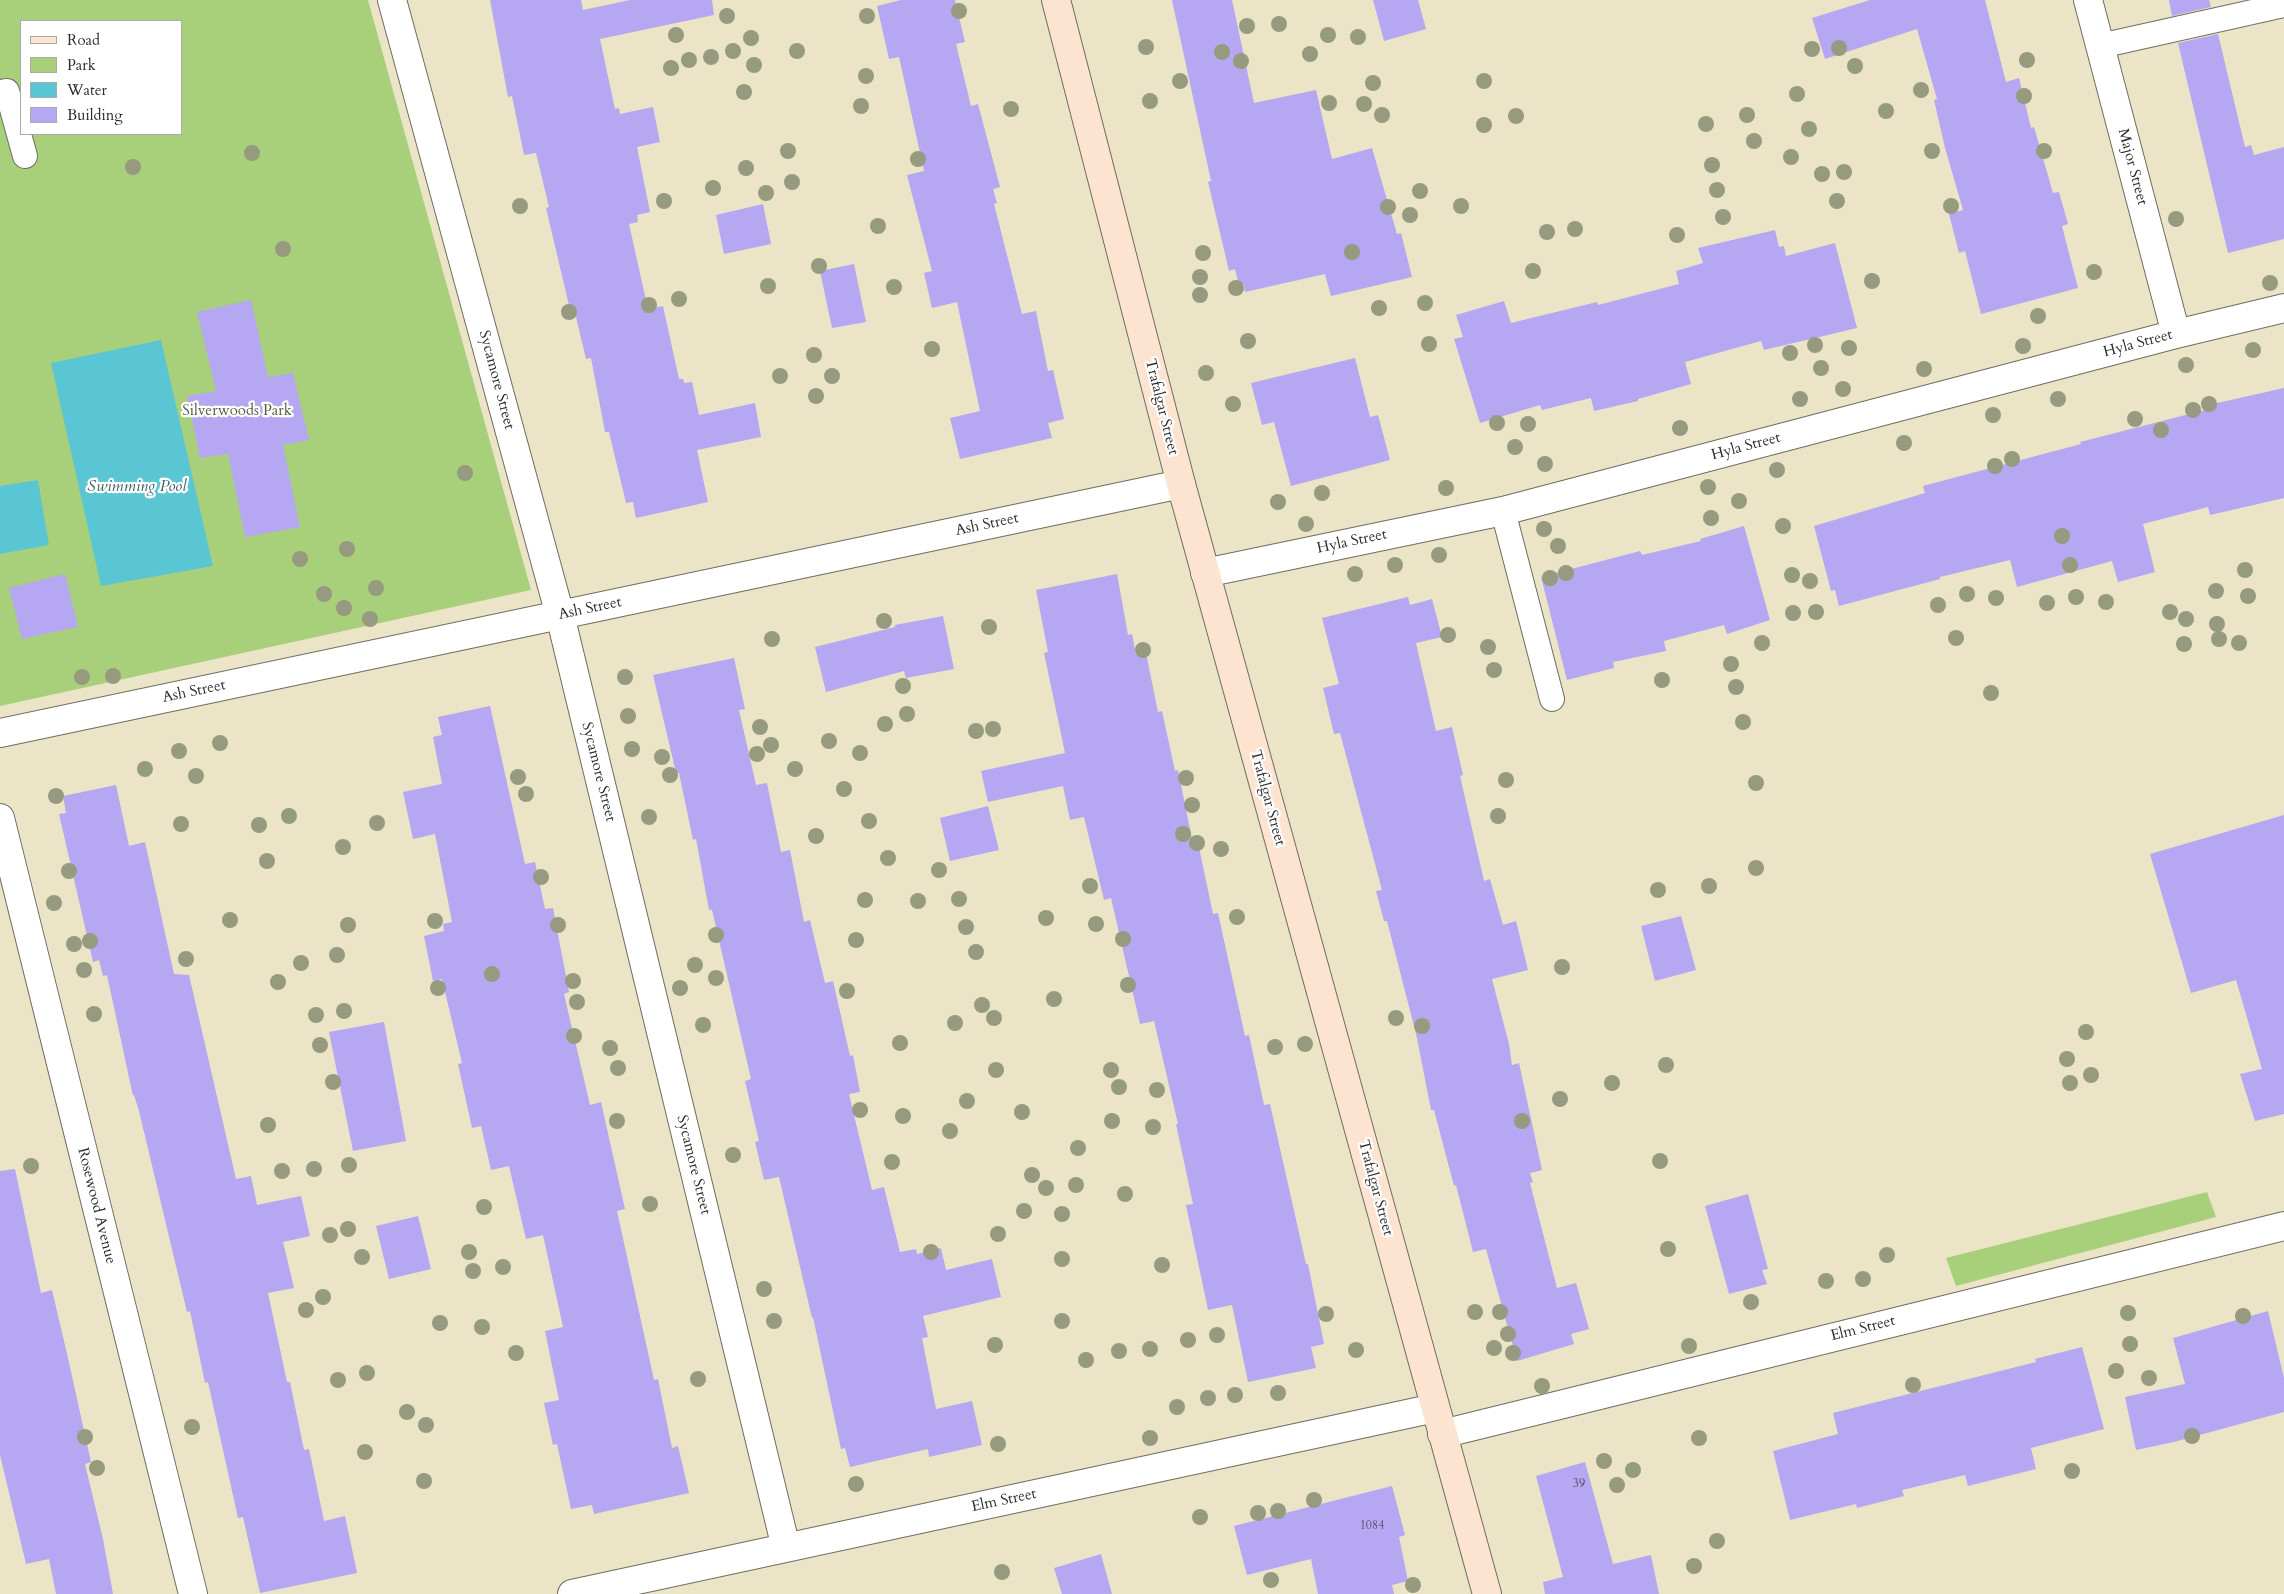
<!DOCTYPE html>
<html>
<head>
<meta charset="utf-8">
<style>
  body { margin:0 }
  #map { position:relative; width:2284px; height:1594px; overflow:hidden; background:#ece4c6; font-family:Cardo,serif }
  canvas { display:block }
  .legend { position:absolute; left:20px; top:20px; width:162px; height:115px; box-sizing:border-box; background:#fff; border:1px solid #aaa; margin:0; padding:6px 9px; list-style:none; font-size:15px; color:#2b2b2b }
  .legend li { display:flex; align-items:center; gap:10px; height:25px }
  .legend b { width:25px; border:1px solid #aaa }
</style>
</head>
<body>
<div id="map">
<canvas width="2284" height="1594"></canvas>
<ul class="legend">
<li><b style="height:6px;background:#fde4d1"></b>Road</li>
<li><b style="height:14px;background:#a8d07b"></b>Park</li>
<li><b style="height:14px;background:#5ac6d4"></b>Water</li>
<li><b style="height:14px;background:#b5a7f1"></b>Building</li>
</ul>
</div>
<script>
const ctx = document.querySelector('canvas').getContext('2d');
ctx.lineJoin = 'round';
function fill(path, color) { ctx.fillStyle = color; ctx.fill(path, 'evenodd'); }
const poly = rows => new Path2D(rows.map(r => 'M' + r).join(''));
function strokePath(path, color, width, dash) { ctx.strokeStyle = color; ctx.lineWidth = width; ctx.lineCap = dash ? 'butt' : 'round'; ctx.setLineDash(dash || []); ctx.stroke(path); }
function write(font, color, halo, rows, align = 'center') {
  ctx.font = font + ' Cardo,serif'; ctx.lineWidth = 4.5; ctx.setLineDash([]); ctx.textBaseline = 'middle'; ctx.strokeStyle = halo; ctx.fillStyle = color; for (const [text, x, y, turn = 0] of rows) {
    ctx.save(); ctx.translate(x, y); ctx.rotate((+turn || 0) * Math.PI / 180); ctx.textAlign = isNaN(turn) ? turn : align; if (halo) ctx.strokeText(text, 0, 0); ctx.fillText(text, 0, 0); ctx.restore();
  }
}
const green = poly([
  [0,0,368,0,531,590,0,706],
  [21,21,181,21,181,134,21,134],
  [2207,1192,2216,1217,1956,1286,1946,1258]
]);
const water = poly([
  [161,340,213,566,101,586,51,363],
  [38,480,49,545,0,554,0,486]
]);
const building = poly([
  [490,0,581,0,583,10,630,0,712,0,714,15,600,39,615,109,619,108,620,114,653,107,660,142,637,147,650,212,637,215,638,222,629,224,648,309,663,306,679,379,683,379,684,383,692,382,699,415,755,403,761,437,697,450,708,502,636,518,633,502,626,503,609,432,605,432,591,358,586,359,576,317,572,318,546,208,549,207,536,153,524,155,512,96,508,97],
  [901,0,955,0,965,42,956,44,971,106,978,104,1000,187,993,189,997,203,994,204,1022,314,1036,311,1048,371,1053,370,1064,419,1048,423,1052,438,960,459,950,418,980,411,957,302,932,308,924,273,932,271,907,175,924,171,899,57,889,59,877,6],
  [1172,0,1232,0,1254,103,1316,90,1332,159,1372,148,1397,234,1401,233,1412,277,1331,296,1325,274,1245,292,1244,284,1239,285,1235,269,1229,271,1208,182,1211,181],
  [1373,0,1418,0,1426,29,1384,41],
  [1870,0,1985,0,2006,82,2019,78,2031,128,2034,127,2053,193,2059,192,2068,224,2062,226,2078,288,1981,314,1965,251,1959,253,1949,214,1963,210,1945,148,1934,100,1937,99,1917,29,1825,59,1812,18],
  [2169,0,2209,0,2211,7,2172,16],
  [2218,34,2245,147,2251,145,2254,155,2284,147,2284,239,2228,253,2178,43],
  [763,204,771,244,724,254,716,215],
  [1775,230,1779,247,1784,246,1786,256,1835,243,1857,328,1764,350,1761,341,1685,362,1691,384,1638,399,1638,401,1594,411,1591,398,1542,410,1540,405,1480,423,1454,339,1463,337,1456,315,1504,301,1511,323,1597,302,1598,305,1679,284,1676,271,1703,263,1698,248],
  [854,264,866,322,832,328,820,271],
  [251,300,268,377,293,373,309,440,283,445,300,527,245,537,228,454,200,458,187,396,216,391,197,312],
  [1355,358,1370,417,1378,415,1390,460,1291,486,1274,422,1262,425,1251,383],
  [2284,388,2284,498,2210,515,2208,507,2143,524,2155,572,2118,582,2112,561,2017,587,2010,560,1940,577,1940,579,1839,606,1835,590,1831,591,1814,526,1925,493,1923,486,2081,444,2080,442,2205,410,2204,406],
  [1744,526,1770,620,1727,634,1724,625,1664,641,1666,651,1613,662,1614,668,1567,680,1541,577,1640,551,1642,555,1701,541,1700,539],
  [65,574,78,627,22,639,9,588],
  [1117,574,1128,635,1132,634,1136,655,1146,653,1158,712,1162,711,1175,771,1178,770,1192,839,1197,838,1213,914,1218,913,1245,1036,1249,1035,1264,1105,1270,1104,1306,1264,1308,1264,1324,1344,1311,1347,1316,1368,1248,1382,1232,1305,1208,1310,1186,1205,1193,1204,1176,1124,1178,1124,1154,1021,1140,1024,1111,898,1104,900,1084,817,1070,820,1063,786,988,802,981,771,1065,753,1044,653,1048,652,1036,590],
  [1408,597,1410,605,1432,599,1442,637,1416,643,1436,731,1452,727,1463,775,1460,776,1484,881,1490,879,1503,925,1516,921,1528,970,1492,979,1509,1044,1512,1065,1519,1063,1542,1170,1530,1173,1533,1182,1530,1183,1557,1288,1576,1283,1589,1329,1571,1334,1574,1344,1517,1361,1486,1249,1473,1252,1456,1185,1454,1186,1434,1110,1431,1110,1417,1038,1387,921,1384,921,1376,891,1382,890,1340,733,1334,734,1323,688,1339,684,1322,618],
  [943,616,954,669,906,678,904,671,826,692,815,647,895,627,895,625],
  [734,658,745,709,739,710,756,785,767,783,781,852,790,850,804,922,810,920,825,983,833,981,850,1056,853,1055,860,1092,849,1094,872,1190,884,1187,900,1252,916,1249,917,1254,941,1248,946,1270,992,1259,1001,1297,923,1316,928,1337,922,1338,936,1409,972,1401,982,1445,929,1457,928,1449,850,1467,845,1448,841,1449,813,1317,812,1318,779,1177,764,1180,755,1142,759,1141,745,1081,751,1079,712,910,709,910,696,839,693,840,679,773,676,773,653,675],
  [490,706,525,864,535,862,545,909,553,908,569,992,564,994,590,1105,601,1102,625,1209,617,1211,654,1380,658,1379,672,1448,678,1446,689,1493,594,1514,592,1505,571,1509,557,1444,553,1445,544,1403,559,1400,545,1331,563,1327,543,1235,526,1239,509,1166,491,1170,481,1126,472,1128,458,1064,462,1063,442,979,433,981,424,936,444,931,443,924,452,922,435,834,413,839,403,792,442,784,433,737,442,735,438,717],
  [116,785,129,846,145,842,174,974,189,975,236,1179,251,1176,257,1205,301,1196,310,1236,283,1242,294,1288,268,1293,287,1382,290,1382,304,1450,309,1449,324,1521,345,1516,357,1573,260,1593,243,1517,238,1518,208,1382,205,1383,190,1311,187,1312,139,1111,134,1095,133,1096,107,975,103,976,99,960,93,962,59,814,66,813,63,796],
  [988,806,999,850,950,861,940,818],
  [2284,815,2284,1114,2255,1121,2240,1074,2262,1069,2236,980,2191,993,2150,854],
  [1681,916,1696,970,1655,981,1641,926],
  [384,1022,406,1141,353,1151,329,1032],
  [15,1169,41,1293,52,1290,68,1358,91,1462,85,1464,103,1539,113,1594,56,1594,49,1559,26,1564,0,1455,0,1171],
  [1748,1194,1768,1269,1762,1270,1767,1284,1729,1294,1705,1206],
  [418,1216,431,1269,389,1279,376,1226],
  [2268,1311,2284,1378,2284,1412,2174,1442,2136,1450,2125,1397,2185,1384,2173,1338],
  [2082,1347,2104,1429,2031,1448,2036,1469,1968,1486,1965,1475,1902,1490,1904,1496,1857,1508,1856,1504,1790,1520,1773,1451,1838,1434,1833,1413,2036,1362,2035,1359],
  [1585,1462,1613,1564,1651,1555,1659,1594,1545,1594,1543,1582,1563,1577,1536,1476],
  [1392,1486,1405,1535,1399,1537,1408,1581,1392,1585,1394,1594,1318,1594,1311,1559,1247,1575,1234,1526],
  [1101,1554,1112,1594,1062,1594,1054,1568]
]);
const service = poly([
  [2100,46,2284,5],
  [0,92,7,91,25,156],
  [1503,511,1552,699]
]);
const minor = poly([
  [392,0,560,615,786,1548],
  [2088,0,2176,334],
  [1205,573,1503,511,2176,334,2284,308],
  [0,733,1181,484],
  [0,818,193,1594],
  [1442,1434,2284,1226],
  [572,1594,1435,1408]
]);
const secondary = poly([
  [1056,0,1181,484,1487,1594]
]);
const trees = [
  [959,11],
  [727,16],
  [867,16],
  [1279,24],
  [1247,26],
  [676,35],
  [1328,35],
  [1358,37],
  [751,38],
  [1146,47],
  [1839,48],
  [1812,49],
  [733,51],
  [797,51],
  [1222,52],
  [1310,54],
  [711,57],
  [689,60],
  [2027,60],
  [1241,61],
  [754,65],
  [1855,66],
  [671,68],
  [866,76],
  [1180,81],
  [1484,81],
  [1373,83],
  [1921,90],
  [744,92],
  [1797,94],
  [2024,96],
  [1150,101],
  [1329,103],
  [1364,104],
  [861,106],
  [1011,109],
  [1886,111],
  [1382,115],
  [1747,115],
  [1516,116],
  [1706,124],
  [1484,125],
  [1809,129],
  [1754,141],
  [788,151],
  [1932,151],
  [2044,151],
  [252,153],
  [1791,157],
  [918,159],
  [1712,165],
  [133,167],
  [746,168],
  [1844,172],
  [1822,174],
  [792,182],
  [713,188],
  [1717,190],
  [1420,191],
  [766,193],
  [664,201],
  [1837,201],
  [520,206],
  [1461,206],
  [1951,206],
  [1388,207],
  [1410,215],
  [1723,217],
  [2176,219],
  [878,226],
  [1575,229],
  [1547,232],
  [1677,235],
  [283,249],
  [1352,252],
  [1203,253],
  [819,266],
  [1533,271],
  [2094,272],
  [1200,277],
  [1872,281],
  [2270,283],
  [768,286],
  [894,287],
  [1236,288],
  [1200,295],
  [679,299],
  [1425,303],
  [649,305],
  [1379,308],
  [569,312],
  [2038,316],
  [1248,341],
  [1429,344],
  [1815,345],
  [2023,346],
  [1849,348],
  [932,349],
  [2253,350],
  [1790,353],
  [814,355],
  [2186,365],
  [1821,368],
  [1924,369],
  [1206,373],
  [780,376],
  [832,376],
  [1843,389],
  [816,396],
  [1800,399],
  [2058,399],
  [1233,404],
  [2209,404],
  [2193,410],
  [1993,415],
  [2135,419],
  [1497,423],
  [1528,424],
  [1680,428],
  [2161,430],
  [1904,443],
  [1515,447],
  [2012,459],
  [1545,464],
  [1995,466],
  [1777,470],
  [465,473],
  [1708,487],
  [1446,488],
  [1322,493],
  [1739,501],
  [1278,502],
  [1711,518],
  [1306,524],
  [1783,526],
  [1544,529],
  [2062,536],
  [1558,546],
  [347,549],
  [1439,555],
  [300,559],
  [1395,565],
  [2070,565],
  [2245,570],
  [1566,573],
  [1355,574],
  [1792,575],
  [1550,578],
  [1810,581],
  [376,588],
  [2216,591],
  [324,594],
  [1967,594],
  [2248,596],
  [2076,597],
  [1996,598],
  [2106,602],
  [2047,603],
  [1938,605],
  [344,608],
  [1816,612],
  [2170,612],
  [1793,613],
  [370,619],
  [2186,619],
  [884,621],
  [2217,624],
  [989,627],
  [1448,635],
  [1956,638],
  [772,639],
  [2219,639],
  [1762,643],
  [2239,643],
  [2184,644],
  [1488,647],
  [1143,650],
  [1731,664],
  [1494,670],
  [113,676],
  [82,677],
  [625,677],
  [1662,680],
  [903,686],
  [1736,687],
  [1991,693],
  [907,714],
  [628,716],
  [1743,722],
  [885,724],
  [760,727],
  [993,729],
  [976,731],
  [829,741],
  [220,743],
  [771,745],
  [632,749],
  [179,751],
  [860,753],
  [757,754],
  [662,757],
  [145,769],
  [795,769],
  [670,775],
  [196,776],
  [518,777],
  [1186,778],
  [1506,780],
  [1756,783],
  [844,789],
  [526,794],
  [56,796],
  [1192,805],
  [289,816],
  [1498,816],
  [649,817],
  [869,821],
  [377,823],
  [181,824],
  [259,825],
  [1183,834],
  [816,836],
  [1197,843],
  [343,847],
  [1221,849],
  [888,858],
  [267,861],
  [1756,868],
  [939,870],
  [69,871],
  [541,877],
  [1090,886],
  [1709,886],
  [1658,890],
  [959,899],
  [865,900],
  [918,901],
  [54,903],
  [1237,917],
  [1046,918],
  [230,920],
  [435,921],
  [1096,924],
  [348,925],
  [558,925],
  [966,927],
  [716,935],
  [1123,939],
  [856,940],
  [90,941],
  [74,944],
  [976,952],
  [337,955],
  [186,959],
  [301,963],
  [695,965],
  [1562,967],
  [84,970],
  [492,974],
  [716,978],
  [573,981],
  [278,982],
  [1128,985],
  [438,988],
  [680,988],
  [847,991],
  [1054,999],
  [577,1002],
  [982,1005],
  [344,1011],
  [94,1014],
  [316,1015],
  [994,1018],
  [1396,1018],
  [955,1023],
  [703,1025],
  [1422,1026],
  [2086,1032],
  [574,1036],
  [900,1043],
  [1305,1044],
  [320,1045],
  [1275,1047],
  [610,1048],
  [2067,1059],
  [1666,1065],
  [618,1068],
  [996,1070],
  [1111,1070],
  [2091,1075],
  [333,1082],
  [1612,1083],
  [2070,1083],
  [1119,1087],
  [1157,1090],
  [1560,1099],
  [967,1101],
  [860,1110],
  [1022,1112],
  [903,1116],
  [617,1121],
  [1112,1121],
  [1522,1121],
  [268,1125],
  [1153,1127],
  [950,1131],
  [1078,1148],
  [733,1155],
  [1660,1161],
  [892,1162],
  [349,1165],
  [31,1166],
  [314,1169],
  [282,1171],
  [1032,1175],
  [1076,1185],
  [1046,1188],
  [1125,1194],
  [650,1204],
  [484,1207],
  [1024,1211],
  [1062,1214],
  [348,1229],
  [998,1234],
  [330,1235],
  [1668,1249],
  [469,1252],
  [931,1252],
  [1887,1255],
  [362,1257],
  [1062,1259],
  [1162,1265],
  [503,1267],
  [473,1271],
  [1863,1279],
  [1826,1281],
  [764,1289],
  [323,1297],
  [1751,1302],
  [306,1310],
  [1475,1312],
  [1500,1312],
  [2128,1313],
  [1326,1314],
  [2243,1316],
  [774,1321],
  [1062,1321],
  [440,1323],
  [482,1327],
  [1508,1334],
  [1217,1335],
  [1188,1340],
  [2130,1344],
  [995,1345],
  [1689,1346],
  [1494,1348],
  [1150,1349],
  [1356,1350],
  [1119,1351],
  [516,1353],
  [1513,1353],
  [1086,1360],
  [2116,1371],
  [367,1373],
  [2149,1378],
  [698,1379],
  [338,1380],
  [1913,1385],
  [1542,1386],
  [1278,1393],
  [1235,1395],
  [1208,1398],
  [1177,1407],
  [407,1412],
  [426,1425],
  [192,1427],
  [2192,1436],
  [85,1437],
  [1150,1438],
  [1699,1438],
  [998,1444],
  [365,1452],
  [1604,1461],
  [97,1468],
  [1633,1470],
  [2072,1471],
  [424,1481],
  [856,1484],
  [1617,1485],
  [1314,1500],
  [1278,1511],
  [1258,1513],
  [1200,1517],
  [1717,1541],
  [1694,1566],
  [1002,1572],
  [1271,1580],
  [1413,1585]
];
const numberNames = [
  ["39",1579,1484],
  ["1084",1372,1526]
];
const streetNames = [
  ["Major Street",2132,167,75],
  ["Hyla Street",2138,344,-15],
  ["Sycamore Street",496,380,75],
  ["Trafalgar Street",1161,407,76],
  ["Hyla Street",1746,447,-15],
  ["Ash Street",987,525,-12],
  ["Hyla Street",1352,542,-12],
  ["Ash Street",590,609,-12],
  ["Ash Street",194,692,-12],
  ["Sycamore Street",598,772,76],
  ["Trafalgar Street",1267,798,75],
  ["Sycamore Street",693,1165,76],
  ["Trafalgar Street",1375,1188,75],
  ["Rosewood Avenue",96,1206,76],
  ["Elm Street",1863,1329,-14],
  ["Elm Street",1004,1501,-12]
];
const parkNames = [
  ["Silverwoods Park",237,412]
];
const waterNames = [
  ["Swimming Pool",137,487]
];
fill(green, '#a8d07b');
fill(water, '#5ac6d4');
fill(building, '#b5a7f1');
strokePath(service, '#6f6c61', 26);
strokePath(minor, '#6f6c61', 30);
strokePath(secondary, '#6f6c61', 30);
strokePath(service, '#fff', 24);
strokePath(minor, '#fff', 28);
strokePath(secondary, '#fde4d1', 28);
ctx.fillStyle = '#969a7e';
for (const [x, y] of trees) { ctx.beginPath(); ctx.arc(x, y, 8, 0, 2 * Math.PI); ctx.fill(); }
write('12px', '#4e4a5c', null, numberNames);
write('15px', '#2b2b2b', '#fff', streetNames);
write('15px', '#505d43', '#fff', parkNames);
write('italic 16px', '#3b6166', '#fff', waterNames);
</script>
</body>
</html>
